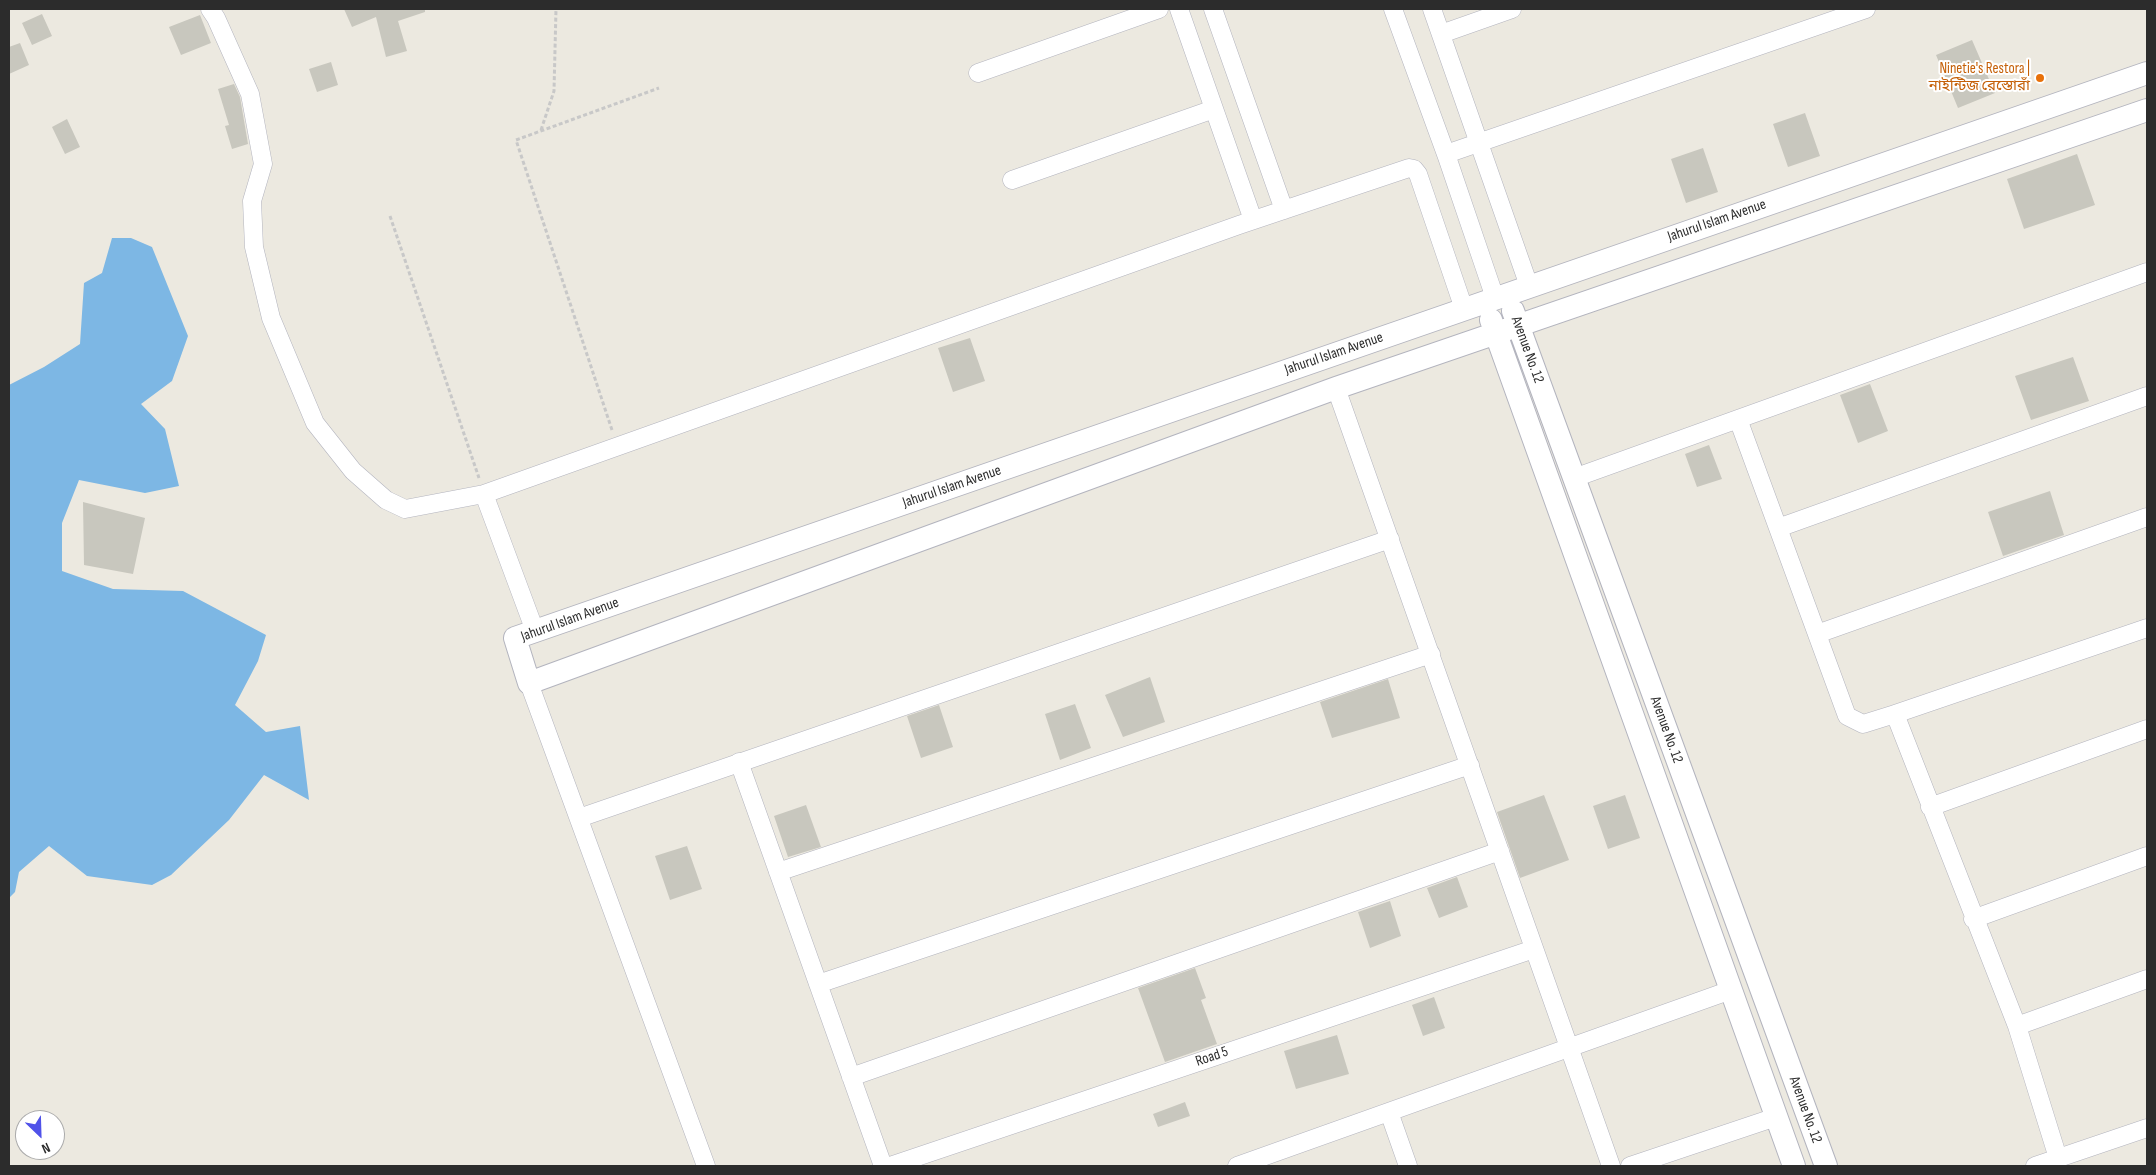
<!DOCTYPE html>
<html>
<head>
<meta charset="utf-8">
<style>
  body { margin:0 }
  #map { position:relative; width:2156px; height:1175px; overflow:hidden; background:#ece9e0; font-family:"Sofia Sans Condensed",sans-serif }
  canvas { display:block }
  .frame { position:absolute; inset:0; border:10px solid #2c2c2c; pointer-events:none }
  .north { position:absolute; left:15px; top:1110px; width:50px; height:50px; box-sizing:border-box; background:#fff; border:1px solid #ababab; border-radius:50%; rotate:156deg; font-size:14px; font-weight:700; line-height:20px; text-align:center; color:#2c2c2c }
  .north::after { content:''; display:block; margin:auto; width:18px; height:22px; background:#5052e9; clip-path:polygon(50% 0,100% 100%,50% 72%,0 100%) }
</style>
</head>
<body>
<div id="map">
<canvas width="2156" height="1175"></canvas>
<div class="frame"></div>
<div class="north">N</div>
</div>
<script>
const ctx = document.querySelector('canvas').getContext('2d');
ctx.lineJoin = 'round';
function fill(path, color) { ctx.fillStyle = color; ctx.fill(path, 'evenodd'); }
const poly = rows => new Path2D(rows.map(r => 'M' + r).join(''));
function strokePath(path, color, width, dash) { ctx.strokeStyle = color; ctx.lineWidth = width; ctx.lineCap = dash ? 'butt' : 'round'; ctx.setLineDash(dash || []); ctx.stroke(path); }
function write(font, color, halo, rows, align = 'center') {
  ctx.font = font + ' "Sofia Sans Condensed","Noto Sans Bengali",sans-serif'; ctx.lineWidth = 4; ctx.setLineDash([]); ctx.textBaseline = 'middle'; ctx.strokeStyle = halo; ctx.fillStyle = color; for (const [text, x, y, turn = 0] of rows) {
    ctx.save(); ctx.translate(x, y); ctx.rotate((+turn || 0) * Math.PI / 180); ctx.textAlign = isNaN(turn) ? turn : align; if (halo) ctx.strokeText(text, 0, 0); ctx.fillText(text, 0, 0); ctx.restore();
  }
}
const water = poly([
  [112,238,131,238,152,247,188,336,172,381,141,404,165,429,179,486,145,493,79,480,62,523,62,571,113,589,183,591,266,635,258,661,235,705,266,732,300,726,309,800,264,775,229,820,171,875,152,885,87,876,49,846,19,872,15,892,9,898,9,385,44,367,80,344,84,283,102,273]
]);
const building = poly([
  [344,9,425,9,425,12,398,21,407,51,386,57,376,17,352,27],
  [42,14,52,36,32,45,22,23],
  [200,15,211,43,181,55,169,27],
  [1972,40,1995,93,1958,108,1936,55],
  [20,43,29,65,9,74,9,47],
  [331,62,338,85,317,92,309,69],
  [234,84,240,97,248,144,232,149,225,126,229,125,218,89],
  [1805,113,1820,156,1788,167,1773,124],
  [67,119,80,147,65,154,52,127],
  [1703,148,1718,192,1686,203,1671,159],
  [2077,154,2095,205,2024,229,2007,179],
  [970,338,985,381,953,392,938,348],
  [2073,357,2089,401,2031,420,2015,376],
  [1870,384,1888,431,1858,443,1840,395],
  [1709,445,1722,479,1697,487,1685,454],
  [2050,491,2064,535,2003,556,1988,512],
  [83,502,145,518,133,574,84,565],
  [1150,677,1165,722,1123,737,1105,695],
  [1388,679,1400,718,1332,738,1320,702],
  [1075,704,1091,748,1060,760,1045,714],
  [939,705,953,747,921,758,907,716],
  [1544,795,1569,860,1520,878,1497,812],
  [1625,795,1640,838,1608,849,1593,806],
  [806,805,821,847,788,857,774,816],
  [687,846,702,889,670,900,655,856],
  [1457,877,1468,907,1439,918,1427,888],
  [1390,901,1401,936,1370,948,1358,912],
  [1195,968,1206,998,1201,1000,1217,1044,1165,1062,1138,988],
  [1434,997,1445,1028,1423,1036,1412,1005],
  [1337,1035,1349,1074,1296,1089,1284,1051],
  [1185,1102,1190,1116,1158,1127,1153,1114]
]);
const path = poly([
  [541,130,554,91,556,9],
  [390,216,479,478],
  [612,430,516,140,659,88]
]);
const minor = poly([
  [210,9,216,18,250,94,263,164,252,201,254,247,271,318,315,423,353,471,386,500,405,509,484,494,1239,225,1409,168,1414,169,1418,174,1464,309],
  [1179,9,1253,220],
  [1213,9,1284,210],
  [1393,9,1447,157,1495,298],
  [1432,9,1529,286],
  [1441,34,1512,9],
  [978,73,1159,9],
  [1447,157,1452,152,1866,9],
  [1012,180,1214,109],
  [1336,388,1611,1166],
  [1738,419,1847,716,1863,724,1895,714,2017,1026,2058,1158],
  [1574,478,2147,272],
  [484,494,535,631],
  [1778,528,2147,396],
  [1817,634,2147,517],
  [529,683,706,1166],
  [1895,714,2147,628],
  [739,762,883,1166],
  [1930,807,2147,729],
  [579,818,1390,539],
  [778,872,1431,654],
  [1973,919,2147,856],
  [818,984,1470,765],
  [2017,1026,2147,979],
  [851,1077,1500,851],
  [1389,1112,1408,1166],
  [890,1166,1534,949],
  [1237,1166,1731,990],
  [1630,1166,1776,1117],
  [2035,1166,2147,1128]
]);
const tertiary = poly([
  [2147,73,515,638,529,683,1336,388,2147,110],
  [1513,311,1826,1166],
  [1491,320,1794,1166]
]);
const markers = [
  [2040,78,5,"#e8710a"]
];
const foodNames = [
  ["Ninetie's Restora |",2030,69],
  ["নাইন্টিজ রেস্তোরাঁ",2030,86]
];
const streetNames = [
  ["Jahurul Islam Avenue",1717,221,-19],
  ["Avenue No. 12",1527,350,70],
  ["Jahurul Islam Avenue",1334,354,-19],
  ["Jahurul Islam Avenue",952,487,-19],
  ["Jahurul Islam Avenue",570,620,-20],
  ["Avenue No. 12",1666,730,70],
  ["Road 5",1212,1057,-19],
  ["Avenue No. 12",1805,1110,70]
];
fill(water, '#7db7e4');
fill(building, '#c8c7be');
strokePath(minor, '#b3b4be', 19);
strokePath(tertiary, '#b3b4be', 24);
strokePath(path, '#c8c8c8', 3, [4, 2.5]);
strokePath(minor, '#fff', 18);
strokePath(tertiary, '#fff', 22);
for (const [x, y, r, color] of markers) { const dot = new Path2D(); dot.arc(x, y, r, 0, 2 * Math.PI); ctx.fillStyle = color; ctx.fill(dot); strokePath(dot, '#fff', 2); }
write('15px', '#c56008', '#fff', foodNames, 'right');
write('15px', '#2c2c2c', '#fff', streetNames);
</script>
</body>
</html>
